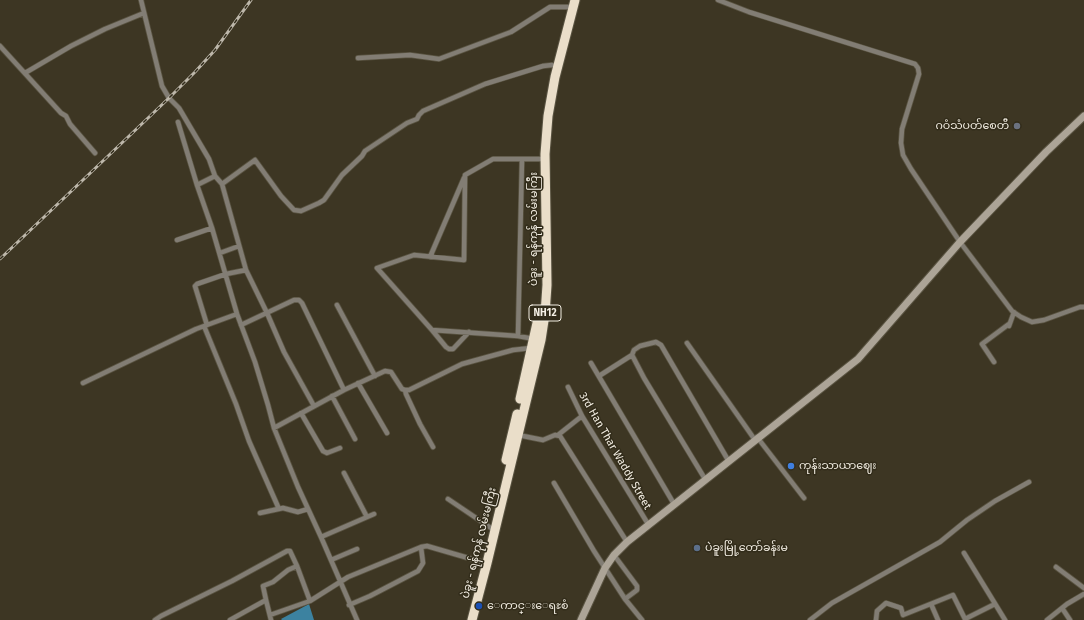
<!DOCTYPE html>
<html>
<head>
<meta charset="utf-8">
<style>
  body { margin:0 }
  canvas { display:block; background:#3d3623 }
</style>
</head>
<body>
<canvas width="1084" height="620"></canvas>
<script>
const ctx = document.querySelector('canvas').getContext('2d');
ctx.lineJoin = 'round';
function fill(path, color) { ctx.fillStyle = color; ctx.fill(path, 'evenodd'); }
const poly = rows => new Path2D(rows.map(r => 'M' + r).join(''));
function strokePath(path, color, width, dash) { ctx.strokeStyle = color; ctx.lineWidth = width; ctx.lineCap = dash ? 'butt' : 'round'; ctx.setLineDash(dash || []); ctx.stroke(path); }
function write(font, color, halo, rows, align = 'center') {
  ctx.font = font + ' "Fira Sans","Noto Sans Myanmar",sans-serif'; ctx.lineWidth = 3; ctx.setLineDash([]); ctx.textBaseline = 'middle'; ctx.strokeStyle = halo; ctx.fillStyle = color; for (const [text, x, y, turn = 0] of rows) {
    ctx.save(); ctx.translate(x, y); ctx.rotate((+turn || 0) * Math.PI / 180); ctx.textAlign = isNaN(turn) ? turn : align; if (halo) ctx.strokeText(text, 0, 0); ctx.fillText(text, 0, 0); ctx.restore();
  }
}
const water = poly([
  [309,604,314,620,282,620,281,619]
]);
const street = poly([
  [141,0,162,86,169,98,179,108,209,159,215,176,222,184,246,270,267,313,284,352,314,406],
  [718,0,749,12,915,64,918,68,919,74,902,129,901,143,903,155,911,169,960,242,1012,311,1021,317,1032,322,1044,320,1080,307,1084,307],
  [0,46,61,113,66,116,70,124,95,153],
  [358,58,410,55,439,59,511,32,550,7,573,7],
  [25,73,71,46,105,29,144,13],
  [178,122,197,185,212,228,237,314,255,362,268,405,274,428,298,487,321,537,357,620],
  [222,184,255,160,281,196,294,210,301,211,319,203,324,200,342,175,362,156,365,151,407,123,417,119,419,115,423,111,485,84,543,66,552,65],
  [197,185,215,176],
  [177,240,212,228],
  [220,253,239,246],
  [430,257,464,178],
  [337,305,375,376],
  [207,325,195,286,197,284,226,274,246,270],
  [241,325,294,300,299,300,302,303,344,390],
  [204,326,236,404,249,441,279,509],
  [1009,326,1014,312],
  [432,330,446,347,449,349,453,349,469,332],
  [518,336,522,159],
  [534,339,518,336,432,330,377,268,414,255,464,260,465,175,493,159,545,159],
  [687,343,755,440],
  [994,362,982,344,1009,324],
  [591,363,674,504],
  [599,376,632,355],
  [83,383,196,329,237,314],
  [358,383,387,433],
  [568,387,582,416,648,524],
  [405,390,406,394,420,424,433,447],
  [332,396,355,439],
  [301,413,323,451,327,453,340,448],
  [274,428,344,390,385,371,391,372,402,389,405,390,409,390,462,364,513,350,531,348],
  [518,435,543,440,555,435,560,436,627,542],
  [558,435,582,416],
  [757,437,804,498],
  [344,473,367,517],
  [705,479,644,378,632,355,634,350,640,346,656,342,661,345,728,460],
  [554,483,594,551,625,599,642,620],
  [448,499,491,528],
  [260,513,283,508,298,512,308,509],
  [321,537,374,514],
  [964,553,1005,620],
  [614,555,637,586,637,590,625,599],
  [331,560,357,549],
  [1056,567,1084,588],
  [266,600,263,586,273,582,288,570,297,566,310,601],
  [931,604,938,620],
  [349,605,370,596,418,571,423,563,421,547],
  [1062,608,1070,620],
  [270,615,310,601,348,577,421,547,427,546,482,562],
  [155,620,161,616,232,581,287,551,290,551,297,566],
  [230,620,266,600,271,620],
  [810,620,832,603,940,542,967,520,995,501,1029,482],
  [876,620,877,611,886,603,901,608,903,615,953,595,965,619,995,604],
  [1047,620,1067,604,1084,594]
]);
const secondary = poly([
  [581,620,605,568,614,555,627,542,858,359,960,242,1046,152,1084,116]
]);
const highway = poly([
  [520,399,539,314],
  [506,460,517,414],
  [472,620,487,563,541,340,545,314,547,285,545,154,548,116,555,77,575,0]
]);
const rail = poly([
  [0,259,169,98,195,72,215,50,251,0]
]);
const markers = [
  [1017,126,4,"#6b7280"],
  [791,466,4,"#3f7fe0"],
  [697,548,4,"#5c6f8a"],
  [479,606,4,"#1a4fb4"]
];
const shields = [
  [545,313,32]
];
const shieldNames = [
  ["NH12",545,313]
];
const poiNames = [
  ["ဂဝံသံပတ်စေတီ",1009,126,"right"],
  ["ကုန်းသာယာဈေး",799,466],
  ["ပဲခူးမြို့တော်ခန်းမ",705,548],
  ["ေကာင္းေရႊစံ",487,606]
];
const streetNames = [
  ["ပဲခူး - ရန်ကုန် လမ်းမကြီး",534,229,-90],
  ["3rd Han Thar Waddy Street",615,451,60],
  ["ပဲခူး - ရန်ကုန် လမ်းမကြီး",479,543,-76]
];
fill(water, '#3c82a0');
strokePath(street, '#5a5442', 6);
strokePath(secondary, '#5a5442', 9);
strokePath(highway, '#5a5442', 11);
strokePath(street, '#827d74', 4.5);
strokePath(secondary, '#aca497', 7);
strokePath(highway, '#eadec9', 9);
strokePath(rail, '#bdb7aa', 3);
strokePath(rail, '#322c1a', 1.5, [4.5]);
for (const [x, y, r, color] of markers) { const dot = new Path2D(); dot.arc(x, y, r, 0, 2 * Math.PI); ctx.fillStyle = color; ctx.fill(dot); strokePath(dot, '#322c1a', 1.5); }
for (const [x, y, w] of shields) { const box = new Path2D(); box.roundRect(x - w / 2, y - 8, w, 16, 3); ctx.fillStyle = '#322c1a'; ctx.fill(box); strokePath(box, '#f4efe4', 1); }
write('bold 10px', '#f4efe4', null, shieldNames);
write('11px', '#f4efe4', '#322c1a', poiNames, 'left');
write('11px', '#f4efe4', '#322c1a', streetNames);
</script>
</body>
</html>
